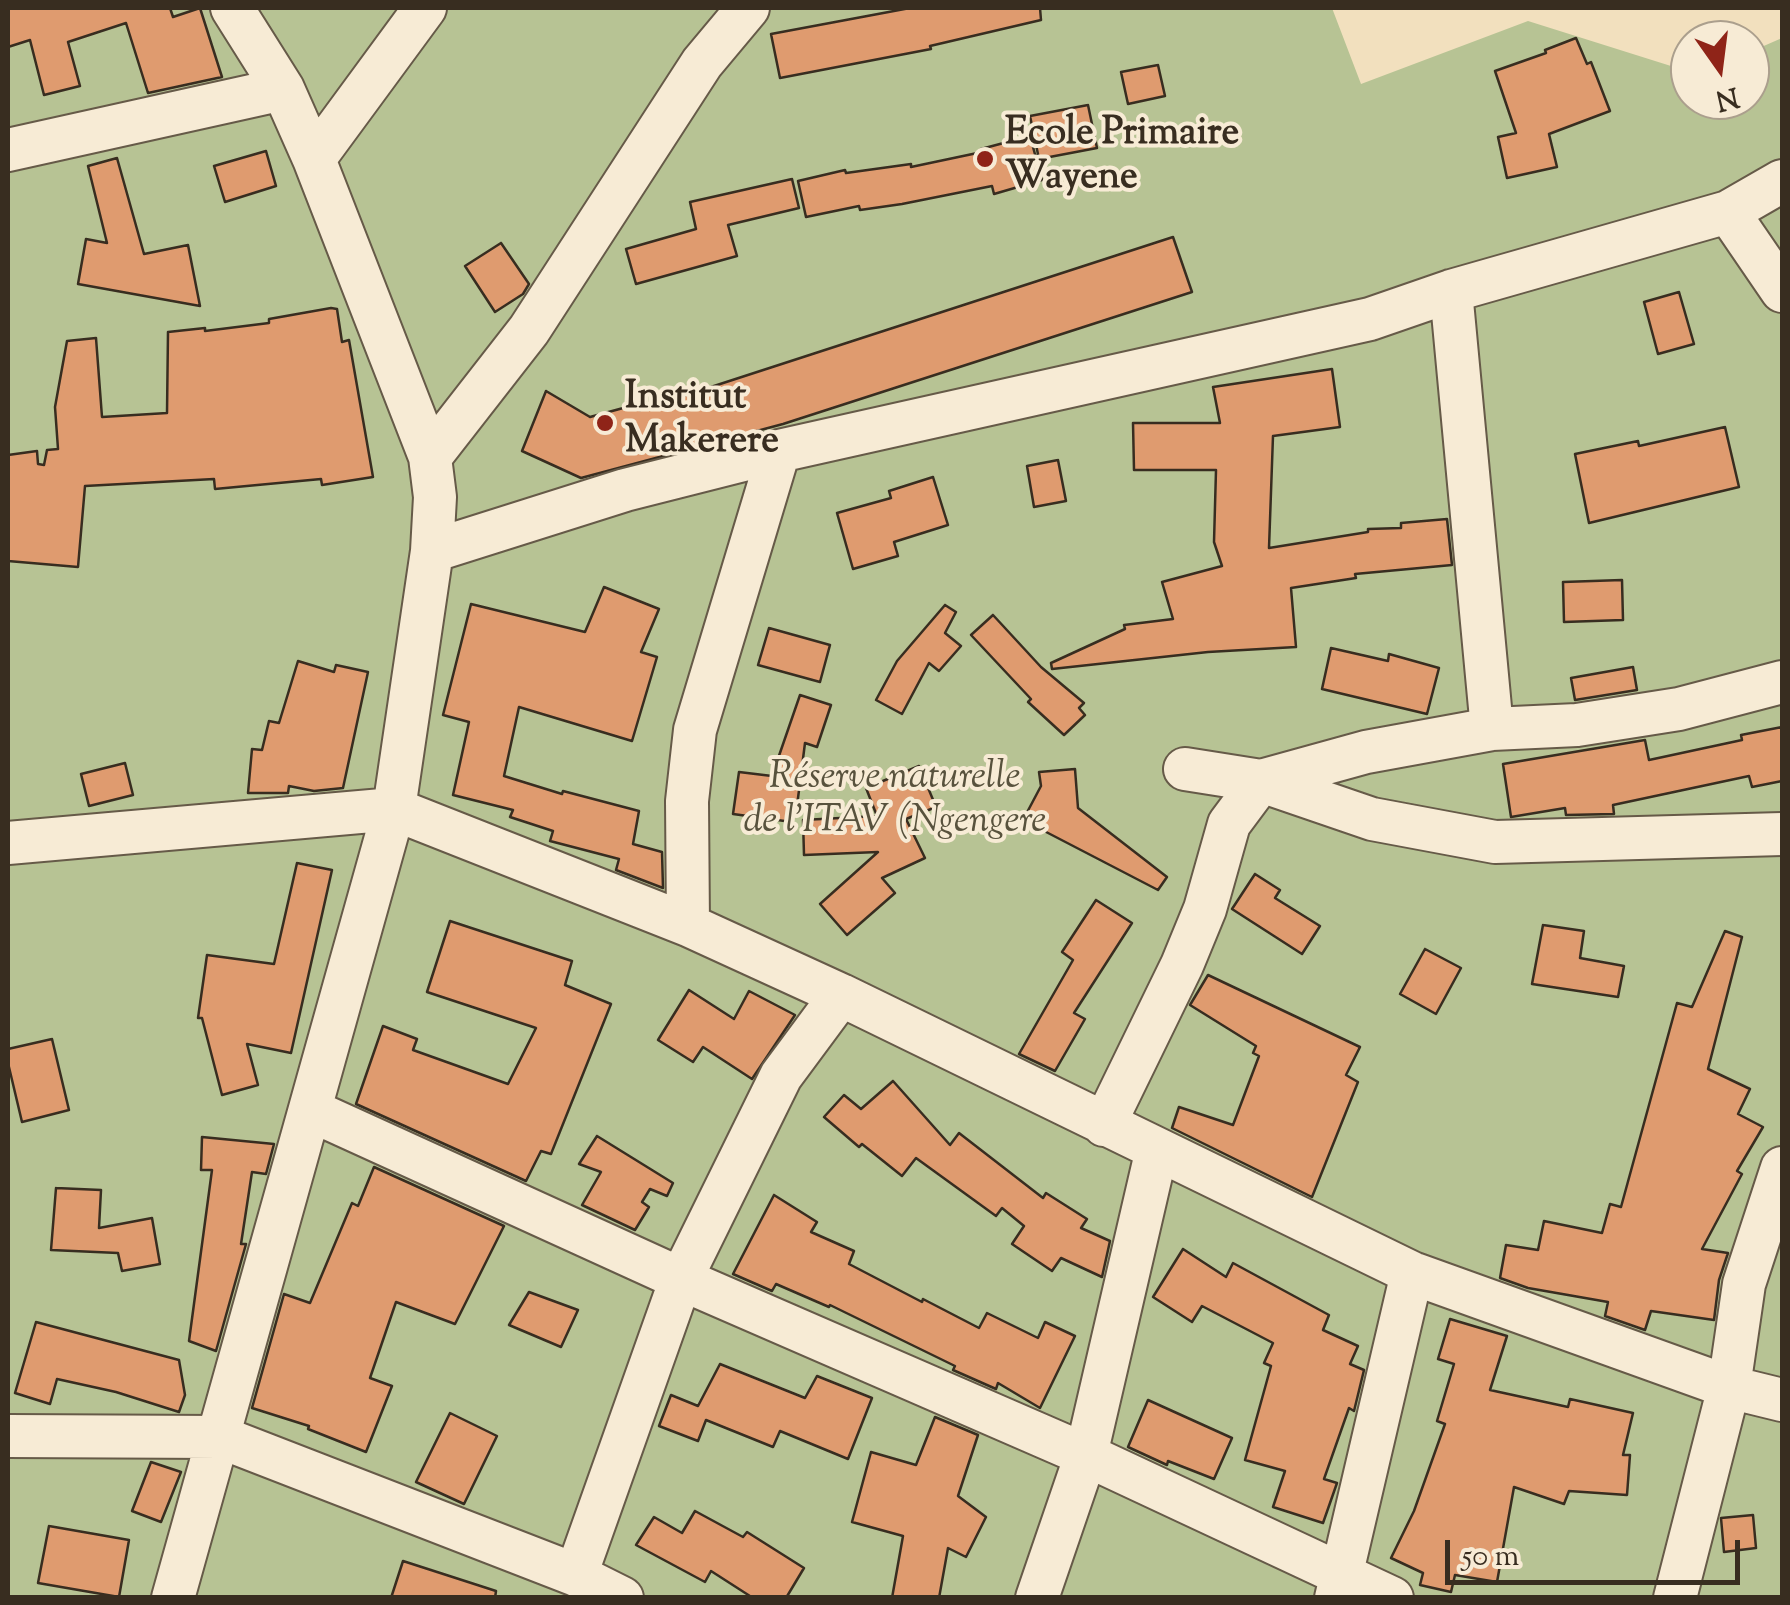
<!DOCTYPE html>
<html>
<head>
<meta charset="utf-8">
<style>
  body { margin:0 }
  #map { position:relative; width:1790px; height:1605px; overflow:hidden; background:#f2e0be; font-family:"Sorts Mill Goudy",serif }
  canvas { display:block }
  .frame { position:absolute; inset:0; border:10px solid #382d20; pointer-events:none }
  .north { position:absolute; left:1670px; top:20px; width:100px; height:100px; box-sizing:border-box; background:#f7ebd5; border:2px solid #ab9f8d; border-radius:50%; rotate:166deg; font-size:28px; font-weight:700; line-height:40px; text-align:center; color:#382d20 }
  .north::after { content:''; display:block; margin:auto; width:35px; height:45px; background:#8f2418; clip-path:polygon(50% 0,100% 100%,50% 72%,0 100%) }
  .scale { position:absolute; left:1445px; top:1540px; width:295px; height:45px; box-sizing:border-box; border:5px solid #382d20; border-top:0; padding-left:12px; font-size:30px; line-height:35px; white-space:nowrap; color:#382d20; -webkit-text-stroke:8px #f7ebd5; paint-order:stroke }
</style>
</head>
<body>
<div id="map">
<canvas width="1790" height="1605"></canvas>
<div class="frame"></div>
<div class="north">N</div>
<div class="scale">50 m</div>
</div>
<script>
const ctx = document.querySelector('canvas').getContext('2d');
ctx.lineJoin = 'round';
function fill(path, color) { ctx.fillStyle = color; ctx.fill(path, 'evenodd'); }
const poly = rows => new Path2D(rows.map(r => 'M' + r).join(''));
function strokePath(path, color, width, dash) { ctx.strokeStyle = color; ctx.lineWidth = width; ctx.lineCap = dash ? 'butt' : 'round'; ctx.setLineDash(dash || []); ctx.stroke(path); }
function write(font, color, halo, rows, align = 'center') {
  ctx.font = font + ' "Sorts Mill Goudy",serif'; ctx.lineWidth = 8; ctx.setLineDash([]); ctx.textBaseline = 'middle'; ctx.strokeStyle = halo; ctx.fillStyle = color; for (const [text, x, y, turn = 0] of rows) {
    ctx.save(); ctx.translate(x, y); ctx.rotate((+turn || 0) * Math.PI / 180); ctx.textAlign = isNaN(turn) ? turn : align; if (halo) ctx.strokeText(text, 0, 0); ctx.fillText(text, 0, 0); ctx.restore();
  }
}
const green = poly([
  [8,8,1332,8,1361,84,1528,21,1690,72,1690,100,1750,100,1750,52,1782,38,1782,1597,8,1598]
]);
const building = poly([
  [8,8,170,8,173,17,200,8,222,77,148,93,126,23,68,42,80,86,44,95,30,40,8,47,8,8],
  [910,8,1040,8,1041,20,930,46,931,49,780,78,771,34,910,8],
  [1576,38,1587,64,1591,62,1610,111,1549,134,1557,167,1507,178,1498,137,1516,133,1495,71,1546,53,1545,50,1576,38],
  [1158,65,1165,96,1128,104,1121,72,1158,65],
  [1088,105,1097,148,1039,159,1030,116,1088,105],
  [1030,136,1042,180,994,194,992,186,902,204,860,210,859,206,806,217,798,181,845,170,846,173,911,164,911,167,982,152,981,149,1030,136],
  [266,151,276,186,225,202,214,166,266,151],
  [117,158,144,254,188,245,200,306,78,284,86,239,107,243,88,166,117,158],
  [792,179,799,208,728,225,737,256,636,284,626,249,696,229,690,202,792,179],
  [1173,237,1192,292,783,424,581,478,522,451,546,391,590,417,638,404,640,410,1173,237],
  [501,243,529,284,523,294,495,312,465,266,501,243],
  [1679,292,1694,344,1658,354,1644,302,1679,292],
  [331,308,337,309,342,342,349,340,373,477,322,485,321,479,215,489,214,479,85,486,78,567,8,561,8,455,37,451,38,464,44,465,47,450,58,449,55,407,67,341,96,338,102,417,167,413,168,332,205,328,205,331,269,323,269,319,331,308],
  [1332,369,1340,427,1273,436,1269,548,1368,532,1368,529,1401,528,1401,523,1447,519,1452,565,1355,574,1356,578,1291,588,1296,647,1208,652,1052,669,1051,663,1125,629,1124,625,1173,619,1162,582,1222,566,1214,542,1216,470,1134,470,1133,423,1220,423,1213,387,1332,369],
  [1725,427,1739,487,1589,523,1575,454,1638,441,1639,446,1725,427],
  [1058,460,1066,501,1034,507,1027,466,1058,460],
  [933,477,948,525,894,542,898,556,853,569,837,513,891,498,889,491,933,477],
  [1622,580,1623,620,1564,622,1563,582,1622,580],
  [604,587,659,609,641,652,657,657,632,741,519,707,504,776,562,794,563,791,639,811,633,844,662,852,663,888,616,870,619,859,550,841,553,831,510,817,513,810,453,795,469,722,443,715,471,604,585,632,604,587],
  [945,605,956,612,945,633,961,646,939,671,929,663,902,714,876,700,897,661,945,605],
  [993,615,1041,667,1084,703,1079,708,1085,715,1064,735,1028,702,1031,699,971,635,993,615],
  [769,628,830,645,820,682,758,665,769,628],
  [1331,648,1388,661,1389,654,1439,668,1427,714,1322,689,1331,648],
  [298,661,334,672,336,665,368,672,343,788,314,791,289,786,288,793,248,793,252,749,262,750,269,721,279,723,298,661],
  [1633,667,1637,690,1575,700,1571,678,1633,667],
  [800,695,831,705,817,747,805,743,797,806,792,822,733,814,739,772,772,776,800,695],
  [1782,727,1782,781,1752,787,1749,776,1613,805,1614,814,1566,815,1565,808,1511,817,1503,764,1645,740,1649,760,1742,740,1741,735,1782,727],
  [125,763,133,795,89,806,81,774,125,763],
  [919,766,936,807,906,819,925,858,882,878,895,893,847,935,820,904,878,852,804,855,803,820,877,816,866,788,919,766],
  [1075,769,1078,808,1167,877,1158,890,1023,820,1041,786,1039,772,1075,769],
  [297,863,332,870,291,1053,247,1044,258,1085,222,1095,202,1018,198,1018,207,955,274,964,297,863],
  [1255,874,1280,890,1275,898,1320,926,1302,954,1232,909,1255,874],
  [1096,900,1132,923,1074,1013,1085,1019,1055,1071,1019,1054,1073,960,1062,952,1096,900],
  [450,921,572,961,565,985,611,1004,551,1154,541,1151,526,1181,356,1104,383,1026,417,1039,413,1050,508,1084,536,1028,427,992,450,921],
  [1543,925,1584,931,1580,958,1624,966,1618,997,1532,984,1543,925],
  [1725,931,1742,937,1708,1069,1750,1089,1738,1114,1763,1127,1737,1171,1742,1174,1702,1249,1728,1253,1719,1280,1714,1320,1651,1311,1645,1330,1605,1316,1608,1302,1528,1288,1500,1278,1506,1245,1538,1250,1544,1221,1602,1233,1610,1204,1621,1207,1677,1003,1692,1007,1725,931],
  [1425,949,1461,968,1436,1014,1400,994,1425,949],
  [1208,975,1360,1047,1346,1075,1358,1082,1312,1197,1172,1128,1179,1107,1233,1125,1259,1056,1253,1053,1256,1046,1190,1005,1208,975],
  [689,990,734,1019,749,991,795,1015,752,1079,703,1047,693,1062,658,1040,689,990],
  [52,1039,69,1110,22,1122,8,1063,8,1049,52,1039],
  [893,1081,950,1145,959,1133,1043,1198,1046,1193,1087,1219,1081,1228,1110,1241,1102,1277,1061,1258,1052,1271,1012,1244,1024,1226,1002,1208,996,1216,916,1158,902,1176,862,1144,859,1147,824,1117,844,1095,861,1109,893,1081],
  [597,1136,673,1183,667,1196,650,1189,642,1202,649,1207,635,1230,582,1205,601,1172,579,1164,597,1136],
  [202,1137,274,1144,266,1174,252,1172,241,1244,246,1244,216,1351,189,1341,212,1170,201,1170,202,1137],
  [374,1167,504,1226,455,1324,396,1302,370,1378,392,1386,366,1452,308,1429,309,1426,252,1408,284,1294,310,1303,352,1203,358,1206,374,1167],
  [56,1188,101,1190,99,1228,152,1218,160,1264,122,1271,118,1253,51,1250,56,1188],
  [774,1195,817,1222,811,1232,854,1251,849,1264,922,1302,923,1299,979,1328,987,1313,1038,1338,1045,1322,1075,1336,1040,1408,998,1383,996,1389,953,1370,955,1366,830,1305,829,1307,776,1284,772,1291,733,1274,774,1195],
  [1183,1249,1226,1277,1233,1263,1329,1315,1323,1330,1358,1346,1350,1364,1364,1370,1354,1411,1349,1408,1324,1479,1337,1483,1323,1523,1273,1507,1285,1471,1245,1460,1271,1366,1264,1363,1273,1343,1202,1306,1192,1322,1153,1297,1183,1249],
  [529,1292,578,1310,561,1347,509,1325,529,1292],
  [1450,1319,1507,1336,1490,1390,1568,1407,1570,1399,1633,1413,1623,1455,1630,1455,1627,1495,1569,1491,1564,1504,1514,1487,1497,1582,1455,1575,1451,1592,1420,1585,1423,1573,1391,1558,1414,1511,1445,1424,1437,1421,1454,1364,1438,1359,1450,1319],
  [36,1322,179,1360,185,1395,179,1412,116,1392,57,1379,50,1404,15,1393,36,1322],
  [720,1364,805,1398,817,1376,872,1398,848,1459,780,1431,773,1447,706,1420,698,1441,659,1426,671,1395,698,1406,720,1364],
  [1148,1400,1232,1438,1214,1479,1168,1461,1167,1465,1128,1447,1148,1400],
  [450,1413,497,1436,464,1504,416,1482,450,1413],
  [935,1417,978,1435,958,1496,986,1517,966,1557,948,1548,939,1598,892,1598,903,1536,852,1522,871,1452,916,1465,935,1417],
  [151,1462,181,1472,161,1522,132,1511,151,1462],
  [695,1511,743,1537,747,1532,804,1568,786,1598,753,1598,711,1571,705,1582,636,1545,654,1517,682,1533,695,1511],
  [1753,1515,1756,1548,1724,1552,1721,1518,1753,1515],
  [49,1526,129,1540,119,1597,38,1583,49,1526],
  [403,1561,496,1591,495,1598,391,1598,403,1561]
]);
const minor = poly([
  [8,150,283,89],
  [314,159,425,8],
  [1728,212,1782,291],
  [1451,291,1492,729],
  [430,457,529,330,702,63,748,8],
  [432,551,625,490,779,451,1370,319,1451,291,1728,212,1782,181],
  [1185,769,1261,781,1372,819,1495,842,1782,834],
  [8,843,394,809,688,925,841,995,1412,1273,1729,1387,1782,1400],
  [688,925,687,801,695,730,779,451],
  [310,1110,681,1279,1086,1455,1392,1598],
  [1104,1125,1182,965,1205,909,1229,824,1261,781,1366,752,1492,729,1577,725,1679,709,1782,682],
  [8,1436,220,1437,576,1575,622,1598],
  [576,1575,681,1279,781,1076,841,995],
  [173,1598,394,809,432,551,435,497,430,457,314,159,283,89,232,8],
  [1037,1598,1086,1455,1157,1149],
  [1336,1598,1412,1273],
  [1675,1598,1729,1387,1744,1284,1782,1168]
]);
const markers = [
  [985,159,10,"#8f2418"],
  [605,423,10,"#8f2418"]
];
const poiNames = [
  ["Ecole Primaire",1005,137],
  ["Wayene",1005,181],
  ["Institut",625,401],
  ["Makerere",625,445]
];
const parkNames = [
  ["Réserve naturelle",895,781],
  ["de l'ITAV (Ngengere",895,825]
];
fill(green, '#b7c394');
fill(building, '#df9b6f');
strokePath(building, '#382d20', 2.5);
strokePath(minor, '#665a48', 46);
strokePath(minor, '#f7ebd5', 42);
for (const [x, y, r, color] of markers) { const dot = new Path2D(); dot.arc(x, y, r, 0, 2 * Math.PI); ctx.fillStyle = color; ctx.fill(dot); strokePath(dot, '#f7ebd5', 4); }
write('bold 38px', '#382d20', '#f7ebd5', poiNames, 'left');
write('italic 38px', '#58523d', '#f7ebd5', parkNames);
</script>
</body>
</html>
